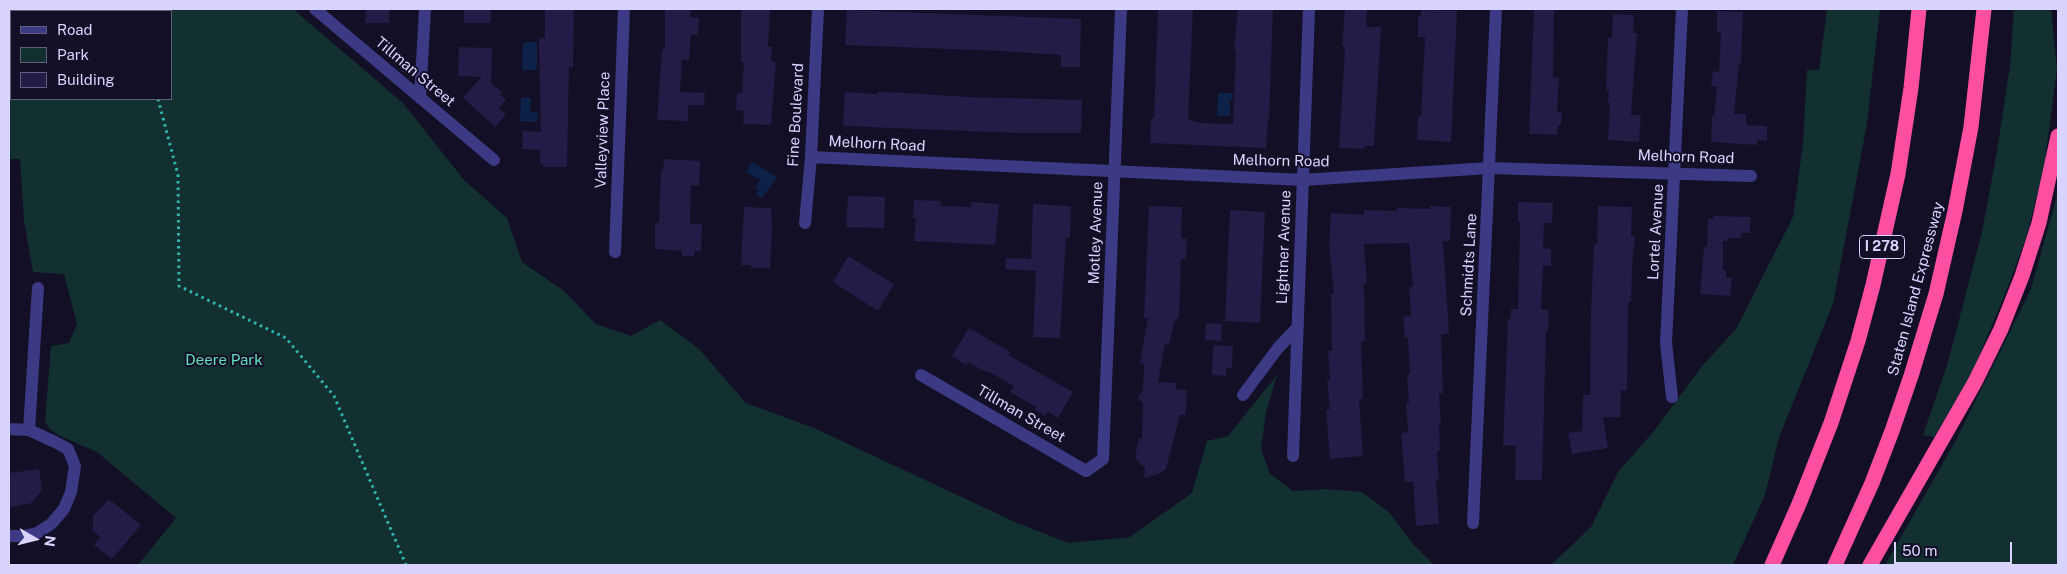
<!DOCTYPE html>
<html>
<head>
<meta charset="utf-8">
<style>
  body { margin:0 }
  #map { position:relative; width:2067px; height:574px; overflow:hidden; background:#130f26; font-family:"Public Sans",sans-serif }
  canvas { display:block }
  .frame { position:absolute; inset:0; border:10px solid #d9d4ff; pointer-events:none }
  .legend { position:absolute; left:10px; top:10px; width:162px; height:90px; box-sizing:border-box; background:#130f26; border:1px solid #625e7d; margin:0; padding:6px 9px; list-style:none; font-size:15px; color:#d9d4ff }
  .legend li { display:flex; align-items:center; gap:10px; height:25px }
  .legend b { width:25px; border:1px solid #625e7d }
  .north { position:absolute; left:10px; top:514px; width:50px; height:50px; -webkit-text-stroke:4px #130f26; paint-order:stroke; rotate:98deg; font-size:14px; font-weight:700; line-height:20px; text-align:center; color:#d9d4ff }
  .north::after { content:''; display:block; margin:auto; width:18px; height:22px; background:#d9d4ff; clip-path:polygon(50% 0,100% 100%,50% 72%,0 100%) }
  .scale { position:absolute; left:1894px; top:542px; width:118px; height:22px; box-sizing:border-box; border:2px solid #d9d4ff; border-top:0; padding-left:6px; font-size:15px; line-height:18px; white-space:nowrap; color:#d9d4ff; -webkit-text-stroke:4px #130f26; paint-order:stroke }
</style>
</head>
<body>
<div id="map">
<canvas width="2067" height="574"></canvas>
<div class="frame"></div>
<ul class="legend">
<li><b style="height:6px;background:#3d3a85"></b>Road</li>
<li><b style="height:14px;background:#12302f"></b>Park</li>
<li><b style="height:14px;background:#241b47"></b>Building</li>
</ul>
<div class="north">N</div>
<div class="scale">50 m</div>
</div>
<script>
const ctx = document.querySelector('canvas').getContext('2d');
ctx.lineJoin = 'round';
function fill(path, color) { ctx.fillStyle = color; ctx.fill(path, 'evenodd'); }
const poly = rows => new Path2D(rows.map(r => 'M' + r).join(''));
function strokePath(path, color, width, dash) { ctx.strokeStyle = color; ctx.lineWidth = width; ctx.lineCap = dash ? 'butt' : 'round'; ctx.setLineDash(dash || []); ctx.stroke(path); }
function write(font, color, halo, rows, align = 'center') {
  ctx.font = font + ' "Public Sans",sans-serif'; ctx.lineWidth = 4; ctx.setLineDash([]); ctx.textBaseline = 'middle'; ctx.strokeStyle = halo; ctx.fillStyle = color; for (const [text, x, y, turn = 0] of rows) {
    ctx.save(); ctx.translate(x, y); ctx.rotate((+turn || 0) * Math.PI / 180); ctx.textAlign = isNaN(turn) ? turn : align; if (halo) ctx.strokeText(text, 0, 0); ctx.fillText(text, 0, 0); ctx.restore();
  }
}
const green = poly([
  [9,9,293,9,403,103,464,180,507,218,522,262,564,291,596,324,631,336,660,320,699,349,746,403,814,428,1017,523,1069,543,1130,537,1192,493,1207,441,1228,436,1277,375,1266,412,1261,449,1270,474,1293,491,1327,489,1362,492,1389,512,1412,543,1434,565,138,565,176,518,97,452,60,436,50,430,45,421,51,346,69,343,77,324,64,274,33,272,24,220,20,159,9,159],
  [171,11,171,99,11,99,11,11],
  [1827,9,1880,9,1867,124,1833,304,1779,437,1765,495,1733,565,1551,565,1591,527,1618,472,1654,431,1702,366,1736,329,1793,217,1803,144,1807,70,1819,70],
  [2014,9,2051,9,2057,69,2044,168,2026,238,2005,294,1972,373,1934,437,1923,435,1948,362,1982,232,1996,157,2010,66],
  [2058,192,2058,565,1885,565,1956,440,2031,289]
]);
const water = poly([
  [526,42,535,42,537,44,537,68,535,70,524,70,522,68,523,44],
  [1218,93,1233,93,1233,99,1230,100,1230,116,1217,116],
  [521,98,531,98,530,112,538,113,537,122,520,121],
  [752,162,777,177,762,198,756,195,759,190,755,188,760,180,746,172]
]);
const building = poly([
  [366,9,389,9,389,23,365,23],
  [464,9,491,9,491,23,464,23],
  [545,9,574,9,573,67,569,67,567,167,543,167,543,163,540,163,540,150,522,149,523,131,541,132,539,38,545,38],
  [665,9,691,9,690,17,699,18,698,35,691,35,689,61,682,60,680,92,705,93,704,105,688,105,688,121,657,120,662,49,665,49],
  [741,9,770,9,768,47,772,47,771,61,776,62,771,125,743,124,744,111,736,110,737,93,742,93,744,62,741,62],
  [1158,9,1193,9,1188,120,1201,123,1233,124,1236,50,1234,50,1238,9,1273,9,1269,119,1268,119,1266,148,1150,143,1151,118,1154,118],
  [1345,9,1367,9,1366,27,1381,27,1374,146,1364,146,1364,149,1339,148,1345,47,1342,46],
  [1534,9,1554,9,1553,77,1559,78,1557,112,1562,112,1561,125,1558,125,1557,135,1529,134],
  [847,10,1081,19,1080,67,1061,67,1061,55,1002,51,845,45],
  [1421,10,1457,11,1451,142,1417,140,1418,116,1421,116,1425,37,1418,37,1418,16,1421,16],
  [1717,11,1743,12,1741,63,1739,63,1734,114,1746,114,1746,125,1767,126,1767,141,1757,140,1757,145,1711,142,1712,116,1714,116,1717,87,1711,86,1713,71,1719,72,1721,32,1717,32],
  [1613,14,1634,15,1633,33,1637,33,1631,115,1641,115,1639,142,1608,140,1610,103,1608,102,1609,91,1606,91,1608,37,1612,38],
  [459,47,492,48,491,83,502,92,500,94,506,100,499,108,506,114,495,127,463,98,481,77,458,76],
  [845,92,877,94,878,92,908,93,968,97,1082,100,1081,133,1017,133,843,126],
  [664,159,700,161,699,186,691,185,690,224,702,224,701,251,695,251,694,256,682,256,682,251,655,249,655,223,659,223,661,171,663,171],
  [848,196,885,197,884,228,846,227],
  [914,200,941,201,941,206,971,207,971,202,999,204,995,245,914,241,916,218,913,218],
  [1518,202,1553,203,1552,223,1544,223,1543,248,1551,249,1551,266,1543,266,1541,309,1549,310,1548,331,1546,331,1542,480,1515,480,1516,446,1503,445,1508,319,1511,319,1511,309,1518,309,1520,222,1518,222],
  [1033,204,1071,206,1070,238,1066,238,1060,338,1033,337,1036,271,1005,269,1006,258,1031,259],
  [1149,206,1182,207,1181,239,1187,239,1186,259,1181,259,1179,319,1175,319,1169,345,1165,344,1158,382,1176,383,1176,389,1187,390,1186,415,1180,415,1166,469,1159,474,1144,478,1145,468,1139,463,1135,457,1139,438,1142,439,1143,403,1137,398,1143,390,1144,364,1140,363,1148,318,1144,318],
  [1430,206,1451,207,1450,241,1443,241,1449,333,1441,335,1443,393,1439,393,1441,422,1439,422,1440,451,1437,451,1439,480,1436,480,1439,524,1416,526,1413,482,1405,482,1401,433,1408,432,1406,403,1409,403,1407,374,1410,374,1408,338,1405,338,1403,317,1411,316,1409,287,1413,287,1409,243,1364,244,1367,283,1364,284,1365,341,1361,342,1363,399,1359,399,1363,456,1330,459,1326,410,1330,409,1327,380,1330,380,1328,351,1332,351,1331,294,1334,293,1329,246,1331,213,1364,215,1364,210,1397,211,1397,208,1430,209],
  [1598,206,1632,207,1631,236,1635,236,1634,249,1633,249,1631,302,1628,302,1627,390,1621,390,1620,417,1603,417,1608,448,1572,454,1568,433,1582,431,1583,395,1590,395,1591,311,1594,244,1597,244],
  [744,207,771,208,772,229,770,268,751,268,751,265,741,265],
  [1230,210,1265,212,1260,323,1225,321],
  [1714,216,1750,217,1750,233,1741,233,1741,238,1727,238,1727,241,1723,241,1723,270,1726,270,1726,278,1732,278,1730,296,1700,294,1704,247,1707,247,1708,219,1714,219],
  [848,256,894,284,878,311,833,282],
  [1206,323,1222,324,1221,341,1205,340],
  [969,328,1010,352,1008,355,1073,392,1058,418,1048,412,1045,416,1035,410,1036,407,1010,392,1014,386,987,371,986,372,968,362,966,365,952,356],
  [1213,345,1233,346,1232,368,1226,368,1226,376,1212,375],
  [39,469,42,490,32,503,9,507,9,473],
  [109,499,141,525,112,559,94,545,100,537,93,531,93,516]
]);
const path = poly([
  [90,9,93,11],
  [158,99,178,175,179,286,286,338,334,396,406,565]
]);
const minor = poly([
  [315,9,494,160],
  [420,98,425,9],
  [811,157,1303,180,1489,168,1751,176],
  [805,223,811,157,818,9],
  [615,252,624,9],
  [921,375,1086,471,1103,459,1121,9],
  [1243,395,1278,348,1298,327],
  [1672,397,1666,343,1682,9],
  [9,429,29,430,55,442,68,449,75,466,71,492,64,509,51,524,37,533,23,536,9,536],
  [29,430,38,288],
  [1293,456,1309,9],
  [1473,523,1496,9]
]);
const motorway = poly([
  [1772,565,1799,504,1831,423,1858,341,1873,285,1898,174,1911,88,1919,9],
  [1835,565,1872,483,1892,431,1911,376,1936,294,1955,211,1971,127,1984,9],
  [1870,565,1975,382,2001,329,2022,276,2039,223,2058,136]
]);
const shields = [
  [1882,247,45]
];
const shieldNames = [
  ["I 278",1882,247]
];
const streetNames = [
  ["Tillman Street",415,72,40],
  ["Fine Boulevard",796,115,-87],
  ["Valleyview Place",603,130,-88],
  ["Melhorn Road",877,144,3],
  ["Melhorn Road",1686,157,2],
  ["Melhorn Road",1281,161,1],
  ["Lortel Avenue",1656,232,-87],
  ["Motley Avenue",1096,233,-88],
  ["Lightner Avenue",1284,247,-88],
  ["Schmidts Lane",1469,265,-87],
  ["Staten Island Expressway",1916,289,-75],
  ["Tillman Street",1021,414,30]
];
const parkNames = [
  ["Deere Park",224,360]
];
fill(green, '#12302f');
fill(water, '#0c2248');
fill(building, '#241b47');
strokePath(path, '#2fb8b0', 3, [2.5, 4]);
strokePath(minor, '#3d3a85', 12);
strokePath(motorway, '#ff4fa3', 15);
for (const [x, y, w] of shields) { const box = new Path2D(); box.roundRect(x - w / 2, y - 11.5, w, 23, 4); ctx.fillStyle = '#130f26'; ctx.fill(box); strokePath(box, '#d9d4ff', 1); }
write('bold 14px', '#d9d4ff', null, shieldNames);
write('15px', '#d9d4ff', '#130f26', streetNames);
write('15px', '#5fe0c0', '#130f26', parkNames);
</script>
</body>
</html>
